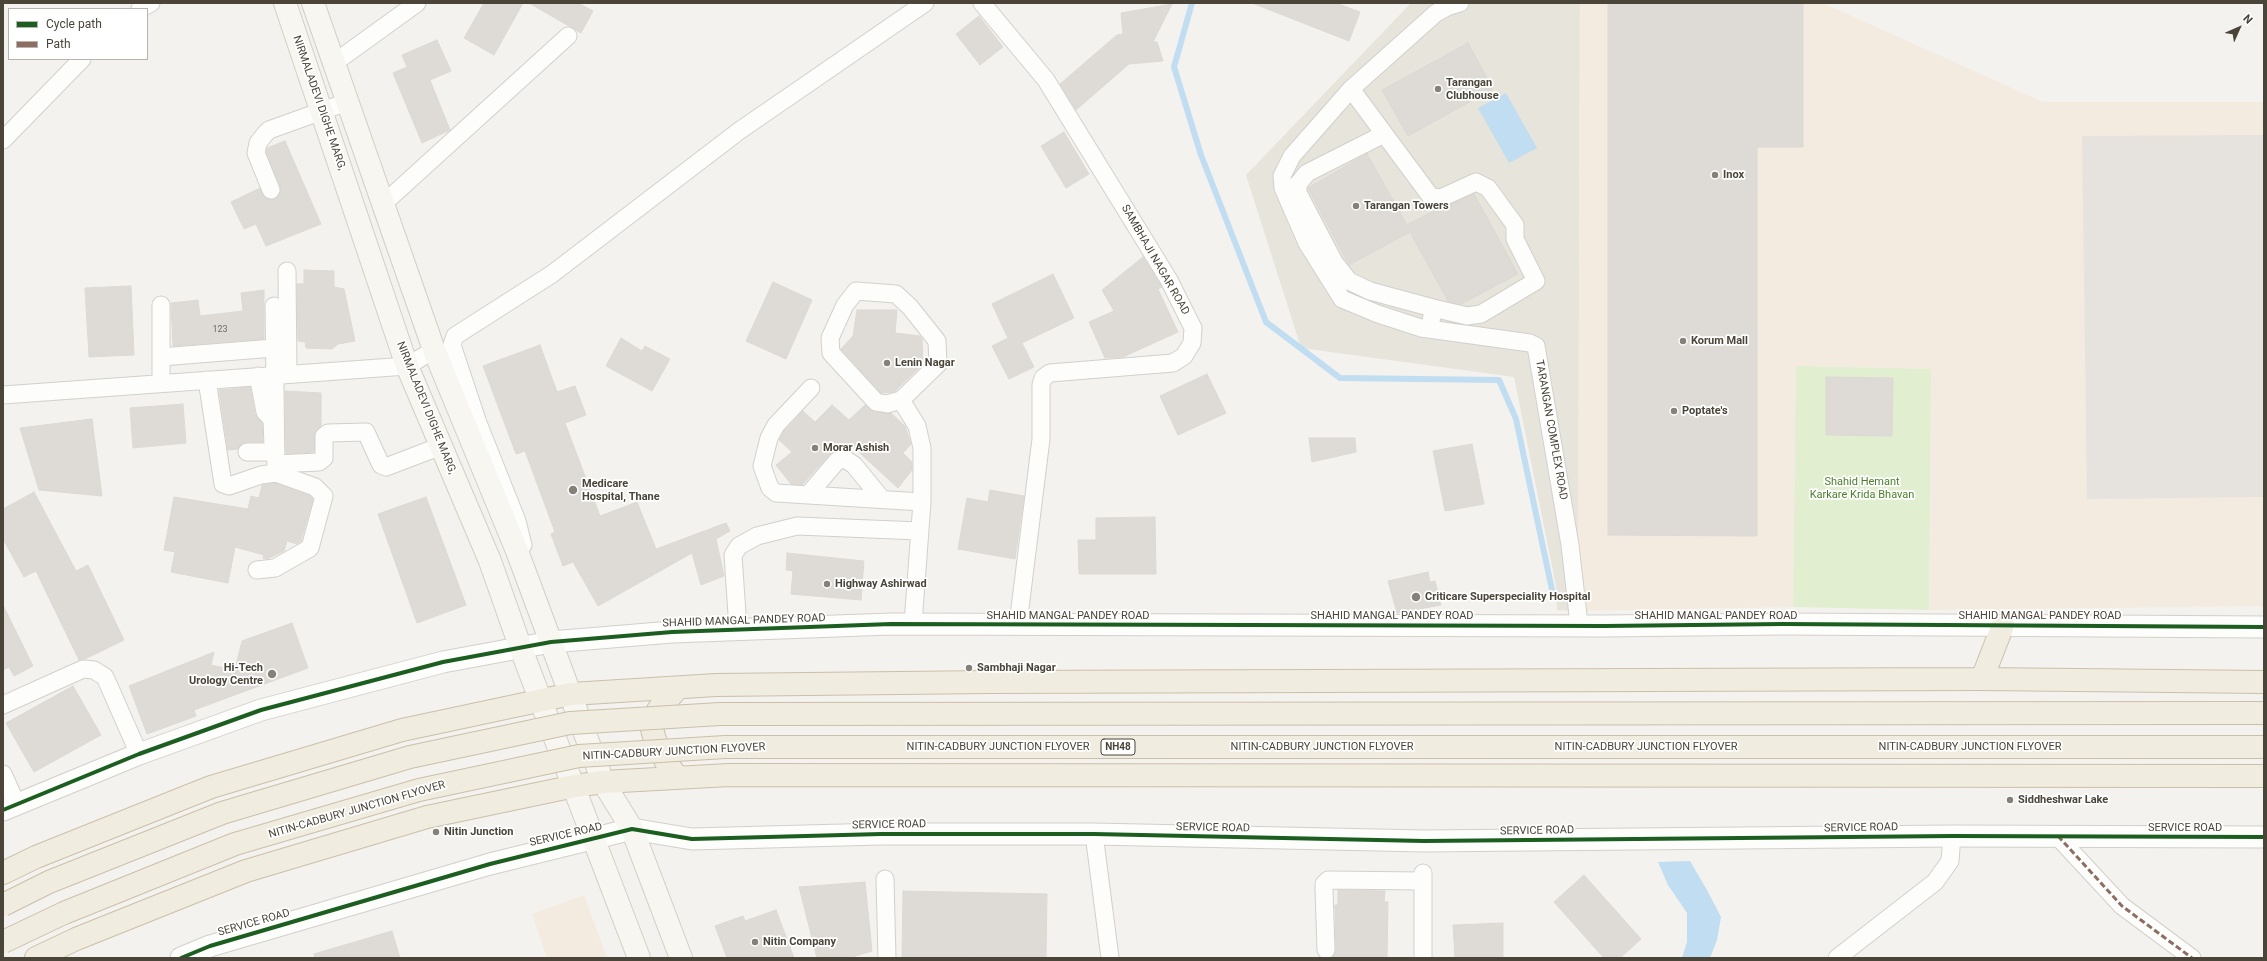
<!DOCTYPE html>
<html>
<head>
<meta charset="utf-8">
<style>
  body { margin:0 }
  #map { position:relative; width:2267px; height:961px; overflow:hidden; background:#f4f2ee; font-family:Roboto,sans-serif }
  canvas { display:block }
  .frame { position:absolute; inset:0; border:4px solid #4b4439; pointer-events:none }
  .legend { position:absolute; left:8px; top:8px; width:140px; height:52px; box-sizing:border-box; background:#fff; border:1px solid #b7b4b0; margin:0; padding:5px 7px; list-style:none; font-size:12px; color:#4b4439 }
  .legend li { display:flex; align-items:center; gap:8px; height:20px }
  .legend b { width:20px; border:1px solid #b7b4b0 }
  .north { position:absolute; left:2219px; top:8px; width:40px; height:40px; -webkit-text-stroke:3px #fff; paint-order:stroke; rotate:45deg; font-size:11px; font-weight:700; line-height:16px; text-align:center; color:#4b4439 }
  .north::after { content:''; display:block; margin:auto; width:14px; height:18px; background:#4b4439; clip-path:polygon(50% 0,100% 100%,50% 72%,0 100%) }
</style>
</head>
<body>
<div id="map">
<canvas width="2267" height="961"></canvas>
<div class="frame"></div>
<ul class="legend">
<li><b style="height:5px;background:#1b5e20"></b>Cycle path</li>
<li><b style="height:5px;background:#8d6e63"></b>Path</li>
</ul>
<div class="north">N</div>
</div>
<script>
const ctx = document.querySelector('canvas').getContext('2d');
ctx.lineJoin = 'round';
function fill(path, color) { ctx.fillStyle = color; ctx.fill(path, 'evenodd'); }
const poly = rows => new Path2D(rows.map(r => 'M' + r).join(''));
function strokePath(path, color, width, dash) { ctx.strokeStyle = color; ctx.lineWidth = width; ctx.lineCap = dash ? 'butt' : 'round'; ctx.setLineDash(dash || []); ctx.stroke(path); }
function write(font, color, halo, rows, align = 'center') {
  ctx.font = font + ' Roboto,sans-serif'; ctx.lineWidth = 3.5; ctx.setLineDash([]); ctx.textBaseline = 'middle'; ctx.strokeStyle = halo; ctx.fillStyle = color; for (const [text, x, y, turn = 0] of rows) {
    ctx.save(); ctx.translate(x, y); ctx.rotate((+turn || 0) * Math.PI / 180); ctx.textAlign = isNaN(turn) ? turn : align; if (halo) ctx.strokeText(text, 0, 0); ctx.fillText(text, 0, 0); ctx.restore();
  }
}
const residential = poly([
  [1411,3,1580,3,1578,611,1557,610,1556,586,1514,377,1301,348,1246,175]
]);
const commercial = poly([
  [1580,3,1823,3,2043,102,2264,102,2264,606,1929,610,1931,369,1796,366,1793,607,1578,611],
  [584,895,607,958,547,958,532,914]
]);
const industrial = poly([
  [2264,135,2264,497,2087,499,2082,136]
]);
const green = poly([
  [1796,366,1931,369,1929,610,1793,607]
]);
const water = poly([
  [1506,93,1537,148,1509,163,1478,108],
  [1690,861,1707,890,1721,917,1717,940,1710,958,1682,958,1687,942,1687,913,1668,885,1658,862]
]);
const stream = poly([
  [1192,3,1174,67,1201,155,1266,322,1340,378,1499,380,1516,419,1552,590]
]);
const building = poly([
  [484,3,523,3,494,55,464,38,484,3],
  [529,3,578,3,593,11,581,33,529,3],
  [1252,3,1336,3,1360,12,1349,41,1252,3],
  [1608,3,1803,3,1803,147,1757,147,1757,536,1608,535,1608,3],
  [1172,4,1153,42,1157,42,1163,61,1129,64,1076,110,1060,84,1117,35,1123,34,1121,13,1172,4],
  [979,16,1003,47,980,65,956,34,979,16],
  [437,40,451,71,430,80,450,130,422,143,393,73,407,67,402,55,437,40],
  [1468,43,1493,89,1408,136,1382,90,1468,43],
  [1064,132,1089,174,1066,188,1041,146,1064,132],
  [285,141,321,224,266,246,256,224,244,229,231,202,260,188,265,198,274,199,279,196,280,186,266,152,267,148,285,141],
  [1367,154,1407,225,1439,208,1445,207,1474,194,1518,274,1461,304,1448,301,1410,232,1349,265,1308,188,1367,154],
  [1143,257,1162,287,1158,289,1178,332,1123,357,1105,358,1089,322,1114,311,1102,290,1143,257],
  [304,270,334,271,334,287,344,289,355,341,338,344,332,349,306,348,305,342,298,341,297,284,304,284,304,270],
  [1053,274,1074,318,1022,343,1034,367,1009,379,992,346,1008,338,992,304,1053,274],
  [773,282,812,300,786,359,746,341,773,282],
  [131,286,134,355,89,357,85,288,131,286],
  [264,290,264,339,173,346,171,303,198,300,200,316,243,311,241,293,264,290],
  [857,310,897,310,895,333,920,336,922,339,923,364,894,392,881,393,841,349,853,336,857,310],
  [621,338,642,351,645,346,670,359,652,391,606,366,621,338],
  [540,345,557,392,575,386,586,415,565,423,600,516,637,502,656,549,726,523,730,531,716,539,724,576,701,585,692,553,598,606,573,562,563,566,551,534,555,532,525,451,516,454,483,366,540,345],
  [1207,374,1226,413,1178,435,1160,396,1207,374],
  [1826,377,1893,378,1892,436,1826,435,1826,377],
  [250,387,255,414,262,423,263,442,247,442,242,444,238,449,228,450,219,390,250,387],
  [285,391,321,393,321,426,315,432,314,452,286,454,285,391],
  [183,404,186,443,133,448,130,408,183,404],
  [832,405,849,420,865,405,874,412,891,413,905,426,911,444,903,453,912,462,912,470,898,488,849,443,841,450,829,455,802,485,791,484,776,465,792,452,779,440,784,431,803,411,815,422,832,405],
  [92,419,102,496,39,490,20,428,92,419],
  [1309,438,1355,438,1356,452,1312,462,1309,438],
  [1472,444,1484,504,1445,511,1433,451,1472,444],
  [275,483,310,496,313,499,301,541,297,544,287,541,284,551,267,559,263,558,264,555,235,547,228,583,171,572,175,552,164,550,174,497,248,509,251,496,259,498,262,485,275,483],
  [990,490,1024,496,1015,559,958,549,967,498,988,502,990,490],
  [34,492,76,571,88,565,124,640,85,659,79,660,36,571,24,577,3,539,3,509,34,492],
  [426,497,466,605,417,623,378,514,426,497],
  [1155,517,1156,574,1079,574,1078,540,1096,540,1096,518,1155,517],
  [787,553,864,561,861,600,791,594,793,571,786,570,787,553],
  [1428,572,1430,582,1435,581,1441,605,1397,613,1388,581,1428,572],
  [3,605,33,666,14,676,9,667,3,670,3,605],
  [292,623,308,668,194,710,196,716,147,734,129,686,214,652,211,665,235,670,242,641,292,623],
  [73,686,101,735,34,772,6,723,73,686],
  [1584,875,1641,939,1620,958,1604,958,1554,902,1584,875],
  [865,882,872,951,849,958,817,958,799,887,865,882],
  [1338,890,1385,891,1384,902,1388,902,1387,958,1332,958,1336,950,1335,905,1338,905,1338,890],
  [903,891,1047,894,1046,958,902,957,903,891],
  [776,910,794,958,727,958,715,926,743,916,745,921,776,910],
  [1503,923,1503,958,1455,958,1453,925,1503,923],
  [392,931,400,958,315,958,314,954,392,931]
]);
const minor = poly([
  [982,3,1046,80,1169,280,1193,328,1192,343,1184,356,1173,363,1050,373,1043,378,1041,385,1041,439,1018,624],
  [1460,3,1447,7,1436,13,1351,89,1292,156,1282,176,1283,188,1307,243,1342,299,1378,314,1421,328,1530,343,1536,346,1570,545,1579,624],
  [140,9,151,3],
  [334,63,417,3],
  [1351,89,1431,197,1441,198,1476,182,1488,188,1515,225,1515,239,1536,281,1481,314,1467,316,1433,308,1430,329],
  [1384,134,1307,173,1298,184,1298,193,1334,262,1349,281,1370,291,1433,308],
  [3,140,82,59],
  [271,190,256,153,258,143,265,134,269,130,347,102],
  [383,204,568,36],
  [287,271,288,374],
  [161,305,161,383],
  [274,306,276,473],
  [161,357,274,348],
  [207,380,223,484,229,486,261,475,276,473,315,487,324,496,310,548,275,568,257,570],
  [811,388,776,425,769,438,762,466,770,488,776,493,922,502,913,624],
  [3,395,407,366,434,350],
  [901,400,938,364,937,341,910,307,896,294,856,291,845,305,830,338,831,353,876,402,887,404,901,400,917,426,922,448,922,502],
  [247,452,267,452,273,447,272,419,265,412,258,376],
  [276,464,319,462,324,458,324,436,328,433,366,432,381,465,386,467,441,446],
  [808,495,837,461,845,459,854,465,881,498],
  [521,547,523,545,517,521,478,423,452,345,455,336,552,274,739,131,925,3],
  [738,629,733,555,739,546,757,536,797,526,920,531],
  [3,705,83,669,94,670,105,677,139,754],
  [3,774,17,805],
  [1094,834,1110,958],
  [2057,836,2122,906,2192,958],
  [885,879,887,958],
  [1326,950,1324,889,1324,884,1328,880,1422,881],
  [1423,958,1423,873],
  [1837,958,1935,882,1950,861,1952,836]
]);
const tertiary = poly([
  [3,810,139,754,261,710,443,662,551,642,672,632,891,624,1604,626,1783,624,2264,627],
  [181,958,210,946,490,864,632,829,692,839,881,834,1094,834,1424,841,1952,836,2264,837]
]);
const secondary = poly([
  [285,3,407,366,490,561,521,649,639,958],
  [313,3,434,350,517,551,603,782,632,829,681,958]
]);
const trunk = poly([
  [1982,679,2003,625],
  [678,778,666,762,655,740,652,729,658,710,678,688],
  [3,873,36,857,211,787,402,730,571,694,716,685,990,682,1982,679,2264,682],
  [36,958,76,939,246,871,427,817,575,786,603,782,729,775,2264,776]
]);
const trunkBridge = poly([
  [3,905,49,882,222,813,410,757,570,723,720,714,2264,713],
  [3,942,64,913,235,844,419,790,579,756,725,747,2264,747]
]);
const quiet = poly([
  [2058,836,2122,906,2192,958]
]);
const cycleway = poly([
  [3,810,139,754,261,710,443,662,551,642,672,632,891,624,1604,626,1783,624,2264,627],
  [181,958,210,946,490,864,632,829,692,839,881,834,1094,834,1424,841,1952,836,2264,837]
]);
const markers = [
  [1438,89,4,"#868178"],
  [1715,175,4,"#868178"],
  [1356,206,4,"#868178"],
  [1683,341,4,"#868178"],
  [887,363,4,"#868178"],
  [1674,411,4,"#868178"],
  [815,448,4,"#868178"],
  [573,490,5,"#868178"],
  [827,584,4,"#868178"],
  [1416,597,5,"#868178"],
  [969,668,4,"#868178"],
  [272,674,5,"#868178"],
  [2010,800,4,"#868178"],
  [436,832,4,"#868178"],
  [755,942,4,"#868178"]
];
const numberNames = [
  ["123",220,330]
];
const shields = [
  [1118,747,34]
];
const shieldNames = [
  ["NH48",1118,747]
];
const poiNames = [
  ["Tarangan",1446,83],
  ["Clubhouse",1446,96],
  ["Inox",1723,175],
  ["Tarangan Towers",1364,206],
  ["Korum Mall",1691,341],
  ["Lenin Nagar",895,363],
  ["Poptate's",1682,411],
  ["Morar Ashish",823,448],
  ["Medicare",582,484],
  ["Hospital, Thane",582,497],
  ["Highway Ashirwad",835,584],
  ["Criticare Superspeciality Hospital",1425,597],
  ["Hi-Tech",263,668,"right"],
  ["Urology Centre",263,681,"right"],
  ["Sambhaji Nagar",977,668],
  ["Siddheshwar Lake",2018,800],
  ["Nitin Junction",444,832],
  ["Nitin Company",763,942]
];
const streetNames = [
  ["NIRMALADEVI DIGHE MARG,",319,103,71],
  ["SAMBHAJI NAGAR ROAD",1155,260,60],
  ["NIRMALADEVI DIGHE MARG,",426,408,68],
  ["TARANGAN COMPLEX ROAD",1551,430,80],
  ["SHAHID MANGAL PANDEY ROAD",1068,616],
  ["SHAHID MANGAL PANDEY ROAD",1392,616],
  ["SHAHID MANGAL PANDEY ROAD",1716,616],
  ["SHAHID MANGAL PANDEY ROAD",2040,616],
  ["SHAHID MANGAL PANDEY ROAD",744,621,-2],
  ["NITIN-CADBURY JUNCTION FLYOVER",998,747],
  ["NITIN-CADBURY JUNCTION FLYOVER",1322,747],
  ["NITIN-CADBURY JUNCTION FLYOVER",1646,747],
  ["NITIN-CADBURY JUNCTION FLYOVER",1970,747],
  ["NITIN-CADBURY JUNCTION FLYOVER",674,752,-3],
  ["NITIN-CADBURY JUNCTION FLYOVER",357,810,-16],
  ["SERVICE ROAD",889,825,-1],
  ["SERVICE ROAD",1213,828,1],
  ["SERVICE ROAD",1861,828,-1],
  ["SERVICE ROAD",2185,828],
  ["SERVICE ROAD",1537,831,-1],
  ["SERVICE ROAD",566,835,-13],
  ["SERVICE ROAD",254,923,-16]
];
const parkNames = [
  ["Shahid Hemant",1862,482],
  ["Karkare Krida Bhavan",1862,495]
];
fill(residential, '#e7e4dc');
fill(commercial, '#f3ebdf');
fill(industrial, '#e6e2de');
fill(green, '#e1eecf');
fill(water, '#c0ddf1');
strokePath(stream, '#c0ddf1', 6);
fill(building, '#dedbd6');
strokePath(building, '#dcd9d4', 1);
strokePath(minor, '#d2d0cb', 19);
strokePath(tertiary, '#d2d0cb', 23);
strokePath(secondary, '#d3cfc5', 24);
strokePath(trunk, '#ccbfa9', 24);
strokePath(minor, '#fdfdfc', 17);
strokePath(tertiary, '#fdfdfc', 21);
strokePath(secondary, '#f7f6f1', 22);
strokePath(trunk, '#f0ece0', 22);
strokePath(trunkBridge, '#ccbfa9', 24, []);
strokePath(trunkBridge, '#f0ece0', 22);
strokePath(quiet, '#8d6e63', 3, [6, 3]);
strokePath(cycleway, '#1b5e20', 4);
for (const [x, y, r, color] of markers) { const dot = new Path2D(); dot.arc(x, y, r, 0, 2 * Math.PI); ctx.fillStyle = color; ctx.fill(dot); strokePath(dot, '#fff', 1.5); }
write('9px', '#706a61', null, numberNames);
for (const [x, y, w] of shields) { const box = new Path2D(); box.roundRect(x - w / 2, y - 8, w, 16, 3); ctx.fillStyle = '#fff'; ctx.fill(box); strokePath(box, '#4b4439', 1); }
write('bold 10px', '#4b4439', null, shieldNames);
write('bold 11px', '#4b4439', '#fff', poiNames, 'left');
write('11px', '#4b4439', '#fff', streetNames);
write('11px', '#4a7f2a', '#fff', parkNames);
</script>
</body>
</html>
